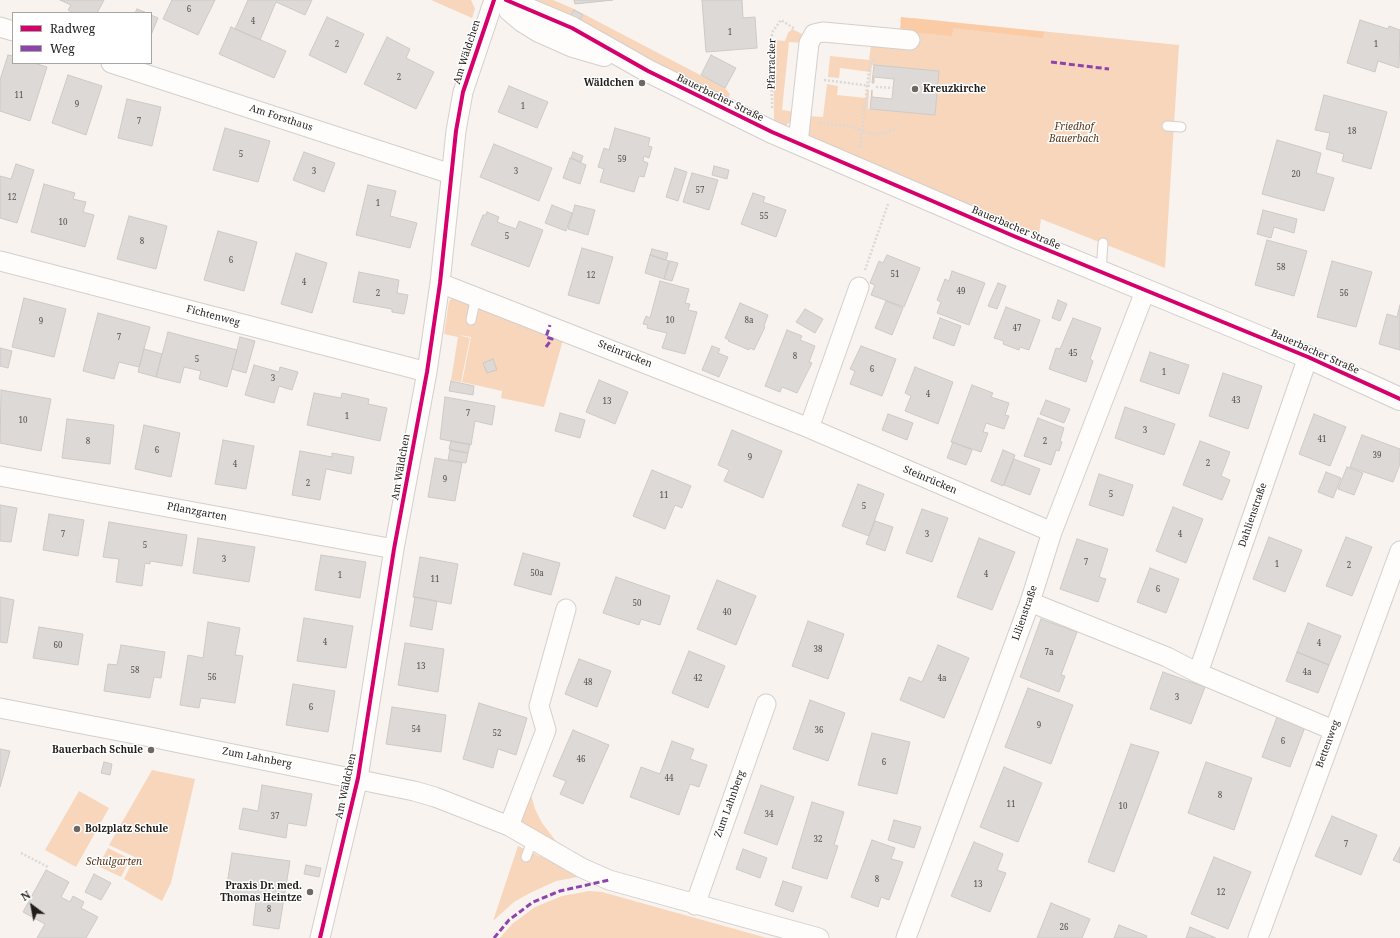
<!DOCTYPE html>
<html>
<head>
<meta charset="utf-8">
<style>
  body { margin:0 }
  #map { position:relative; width:1400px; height:938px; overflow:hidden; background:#f8f3ee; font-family:"Noto Serif",serif }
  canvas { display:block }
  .legend { position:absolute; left:12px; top:12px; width:140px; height:52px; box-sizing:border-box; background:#fff; border:1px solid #a6a5a3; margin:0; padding:5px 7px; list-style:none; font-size:12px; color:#201d1a }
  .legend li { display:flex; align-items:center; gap:8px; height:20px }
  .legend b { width:20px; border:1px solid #a6a5a3 }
  .north { position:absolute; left:12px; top:886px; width:40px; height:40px; -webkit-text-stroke:3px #fff; paint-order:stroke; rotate:328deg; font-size:11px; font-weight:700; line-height:16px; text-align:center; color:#201d1a }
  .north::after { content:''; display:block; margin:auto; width:14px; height:18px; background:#201d1a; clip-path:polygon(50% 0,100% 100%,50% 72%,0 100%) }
</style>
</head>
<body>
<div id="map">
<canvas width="1400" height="938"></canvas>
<ul class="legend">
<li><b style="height:5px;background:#d6006c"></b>Radweg</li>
<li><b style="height:5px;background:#8e44ad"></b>Weg</li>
</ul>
<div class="north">N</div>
</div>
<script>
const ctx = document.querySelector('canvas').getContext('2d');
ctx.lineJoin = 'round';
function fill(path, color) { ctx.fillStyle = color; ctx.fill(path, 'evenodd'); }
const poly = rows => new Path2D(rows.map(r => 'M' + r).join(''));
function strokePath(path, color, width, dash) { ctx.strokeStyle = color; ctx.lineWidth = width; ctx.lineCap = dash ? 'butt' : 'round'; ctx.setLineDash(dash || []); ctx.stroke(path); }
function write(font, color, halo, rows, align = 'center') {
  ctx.font = font + ' "Noto Serif",serif'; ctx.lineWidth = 3; ctx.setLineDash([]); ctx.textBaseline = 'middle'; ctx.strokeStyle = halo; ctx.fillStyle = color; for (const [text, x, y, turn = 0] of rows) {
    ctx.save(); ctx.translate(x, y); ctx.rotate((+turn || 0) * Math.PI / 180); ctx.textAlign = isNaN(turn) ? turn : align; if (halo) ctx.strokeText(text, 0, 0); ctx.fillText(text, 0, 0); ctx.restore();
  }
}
const green = poly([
  [431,0,471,0,475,9,472,18],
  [534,0,553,0,574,9,725,88,730,94,729,97,727,100],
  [912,18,1179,45,1165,268,1041,219,1039,234,814,140,808,136,808,116,823,117,827,84,838,86,837,95,866,98,867,89,869,90,868,109,935,115,939,71,872,65,870,83,869,83,870,72,840,68,839,78,828,77,830,56,869,60,871,45,908,48],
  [792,29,804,35,803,43,789,42,782,110,795,112,793,120,786,125,782,125,774,122,773,40,785,41,788,33],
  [453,297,563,340,544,407,501,398,502,391,462,382,471,337,458,335,470,338,461,382,451,380,458,337,444,334,449,301],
  [152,770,195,779,171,883,162,901,124,879,135,857,109,845],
  [79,791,109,808,76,867,45,850],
  [530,791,535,809,542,823,559,845,518,822],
  [518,846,583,876,556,881,528,894,514,902,493,921],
  [108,848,130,859,121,877,98,866],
  [589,891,602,892,767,938,500,938,512,924,535,907,562,896]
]);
const forest = poly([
  [901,17,1044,32,1043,38,953,28,952,36,900,31]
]);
const building = poly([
  [60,0,104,0,97,13,74,13,68,10,71,5,60,0],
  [172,0,215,0,198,35,163,19,172,0],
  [248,0,312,0,305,15,276,2,260,40,235,29,248,0],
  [574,0,613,0,575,4,574,0],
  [702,0,742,0,743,18,755,17,757,48,706,52,702,0],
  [137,9,147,13,135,13,137,9],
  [574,10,583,15,579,21,570,17,574,10],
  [151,15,158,18,151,35,151,15],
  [327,17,364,34,346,73,309,55,327,17],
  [1360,20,1388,29,1389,26,1400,30,1399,68,1378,61,1375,72,1347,63,1360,20],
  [231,27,286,51,274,78,219,54,231,27],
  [387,37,410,49,406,58,434,72,416,109,364,84,387,37],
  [8,55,13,56,13,63,34,63,47,67,30,121,0,111,0,80,8,55],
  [711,55,736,68,725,88,701,75,711,55],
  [874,65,939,71,935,115,870,109,872,90,872,97,892,99,894,79,874,77,874,83,872,83,874,65],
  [68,75,102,86,86,135,52,123,68,75],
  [509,86,548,102,537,128,498,112,509,86],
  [1324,95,1387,112,1371,169,1342,161,1344,154,1326,149,1330,133,1315,130,1324,95],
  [127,99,161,107,152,146,118,138,127,99],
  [225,128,270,141,258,182,213,170,225,128],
  [615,128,650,138,648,146,652,147,649,158,644,156,643,161,648,163,644,177,639,176,634,192,600,182,604,169,598,167,604,148,609,150,615,128],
  [1277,140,1321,153,1316,173,1334,178,1324,211,1262,194,1277,140],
  [494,144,552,168,539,201,480,177,494,144],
  [304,152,335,163,324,192,293,180,304,152],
  [573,152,583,156,581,162,571,158,573,152],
  [570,158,586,165,580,184,563,178,570,158],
  [16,164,34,170,17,223,0,218,0,176,11,179,16,164],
  [714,166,729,170,727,179,712,175,714,166],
  [675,168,687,172,678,201,666,197,675,168],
  [692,173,718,180,709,210,683,202,692,173],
  [44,184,75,193,73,199,86,202,83,212,94,215,85,247,31,232,44,184],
  [368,185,396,191,390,216,417,223,410,248,356,235,368,185],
  [753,193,765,197,763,202,786,210,776,237,741,224,753,193],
  [552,205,572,213,566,231,545,223,552,205],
  [575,205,595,210,588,235,568,229,575,205],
  [1263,210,1297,219,1294,233,1274,227,1271,238,1257,234,1263,210],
  [487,212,499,217,497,222,516,229,519,221,543,230,529,267,471,245,483,215,486,215,487,212],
  [129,216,167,226,156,269,117,259,129,216],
  [218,231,257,242,244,291,204,280,218,231],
  [1267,240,1307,251,1294,296,1255,285,1267,240],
  [582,248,613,257,599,304,568,295,582,248],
  [652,249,668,253,666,260,650,255,652,249],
  [296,253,327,263,312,313,281,304,296,253],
  [650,255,669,261,664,279,645,273,650,255],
  [887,255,920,268,904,307,871,295,875,285,870,283,879,261,883,263,887,255],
  [670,261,678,263,672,281,664,279,670,261],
  [1332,261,1372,272,1356,327,1317,317,1332,261],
  [952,271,985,283,969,325,937,313,941,302,937,300,945,279,949,281,952,271],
  [359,272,399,280,397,293,408,295,404,314,392,312,392,309,353,302,359,272],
  [660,281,689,289,685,303,690,304,688,310,697,312,685,354,662,348,667,333,647,328,648,325,643,324,646,316,650,318,660,281],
  [998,283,1006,286,997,309,988,306,998,283],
  [24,298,66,309,54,357,12,347,24,298],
  [1058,300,1067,304,1060,321,1052,318,1058,300],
  [886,301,903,308,892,335,875,328,886,301],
  [740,303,768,315,764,326,765,327,754,350,750,348,749,350,728,341,729,340,725,338,740,303],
  [1400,305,1400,350,1379,344,1387,314,1397,317,1400,305],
  [1006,307,1040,320,1029,350,1020,347,1019,350,1003,344,1004,341,994,338,1006,307],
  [805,309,823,319,815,333,796,322,805,309],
  [98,313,150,327,139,367,119,362,114,379,83,371,98,313],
  [940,318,961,326,954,346,933,338,940,318],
  [1073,318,1101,328,1090,359,1093,361,1086,382,1049,369,1056,348,1060,349,1073,318],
  [787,330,802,336,800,340,815,346,809,362,812,363,797,393,782,387,780,392,765,386,787,330],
  [168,332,237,350,227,387,199,379,201,371,184,367,180,383,156,377,168,332],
  [240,337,255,341,246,373,232,369,240,337],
  [712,346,720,349,718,353,728,357,719,377,702,370,712,346],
  [861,346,896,359,882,396,850,384,855,371,850,369,861,346],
  [0,348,12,351,8,368,0,366,0,348],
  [144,349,162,354,156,377,138,372,144,349],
  [1150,352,1189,365,1179,394,1140,381,1150,352],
  [493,359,497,370,487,373,483,363,493,359],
  [254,365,279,372,280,367,298,372,292,390,279,386,274,403,245,395,254,365],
  [915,367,953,382,938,424,905,411,911,396,905,393,915,367],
  [1223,373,1262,386,1248,429,1209,416,1223,373],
  [599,380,628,392,615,424,586,412,599,380],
  [451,381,474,386,473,395,449,391,451,381],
  [972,385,993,393,991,397,1009,403,1005,415,1009,416,1004,429,986,423,983,432,988,433,981,452,951,442,972,385],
  [1,390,51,399,41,451,0,443,1,390],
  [314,393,341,398,342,393,369,399,368,404,387,408,380,441,307,425,314,393],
  [445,397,495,406,492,425,475,421,471,445,440,439,445,397],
  [1046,400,1070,409,1064,423,1040,414,1046,400],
  [1125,407,1175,424,1164,455,1115,438,1125,407],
  [560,413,585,420,580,438,555,431,560,413],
  [888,414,913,423,907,440,882,430,888,414],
  [1314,414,1346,427,1330,466,1299,454,1314,414],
  [1038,418,1064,428,1060,441,1062,442,1059,451,1056,450,1051,465,1024,456,1038,418],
  [67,419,114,425,110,464,62,458,67,419],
  [144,425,180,433,171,477,135,469,144,425],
  [732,430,782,451,763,498,724,481,729,470,718,465,732,430],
  [1362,435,1400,449,1400,464,1393,482,1350,467,1362,435],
  [223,440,254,446,246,489,215,484,223,440],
  [451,441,470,444,468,453,449,449,451,441],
  [1200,441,1230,452,1221,476,1230,480,1222,500,1183,485,1200,441],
  [953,442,972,450,966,465,947,458,953,442],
  [450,450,468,453,466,463,448,460,450,450],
  [1003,450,1015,455,1003,486,991,481,1003,450],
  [300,451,332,457,332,453,354,457,351,474,326,469,320,500,292,495,300,451],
  [435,458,462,463,455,501,428,497,435,458],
  [1014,459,1040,469,1030,495,1004,485,1014,459],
  [1347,467,1363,473,1354,495,1338,489,1347,467],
  [652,470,691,486,682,508,675,505,665,529,633,516,652,470],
  [1326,472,1341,478,1333,498,1318,492,1326,472],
  [1099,474,1133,485,1123,516,1089,505,1099,474],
  [858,484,884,494,869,536,842,526,858,484],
  [0,505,17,508,11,542,0,541,0,505],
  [1173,507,1203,519,1186,563,1156,551,1173,507],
  [922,509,948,518,932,562,906,553,922,509],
  [49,514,84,520,78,556,43,550,49,514],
  [875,521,893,527,885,551,866,544,875,521],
  [109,522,187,535,182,566,150,561,150,564,145,563,142,586,116,582,119,559,103,557,109,522],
  [1269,537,1302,550,1285,592,1253,579,1269,537],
  [1346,537,1372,547,1352,596,1326,586,1346,537],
  [198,538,255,547,249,582,193,573,198,538],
  [979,538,1015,552,992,610,957,597,979,538],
  [1077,539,1108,549,1099,577,1106,579,1098,602,1060,589,1077,539],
  [523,553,560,563,551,595,514,585,523,553],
  [321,555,366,562,360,598,315,590,321,555],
  [420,557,458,564,451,604,413,597,420,557],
  [1150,568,1179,579,1166,613,1137,602,1150,568],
  [616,577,670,596,660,625,641,619,639,625,603,613,616,577],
  [717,580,756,596,736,645,697,629,717,580],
  [0,597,14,600,7,643,0,642,0,597],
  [415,597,437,601,432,630,410,626,415,597],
  [304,618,353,626,346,668,297,661,304,618],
  [1041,619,1077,632,1061,675,1065,676,1059,692,1020,677,1041,619],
  [808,621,844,634,828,679,792,666,808,621],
  [208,622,240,628,235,655,243,656,235,703,201,698,199,708,180,705,188,655,203,658,208,622],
  [1308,623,1341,636,1329,665,1297,652,1308,623],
  [39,627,83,634,78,665,33,658,39,627],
  [405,643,444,649,438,692,398,685,405,643],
  [121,645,165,652,161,678,154,677,150,698,104,691,108,664,117,665,121,645],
  [938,645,969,658,944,718,900,700,909,677,922,682,938,645],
  [689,651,725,666,708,708,672,693,689,651],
  [1297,652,1329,665,1318,693,1286,681,1297,652],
  [579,659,611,671,597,707,565,694,579,659],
  [1163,672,1205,687,1191,724,1150,709,1163,672],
  [293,684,335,691,328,732,286,725,293,684],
  [1028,688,1073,705,1051,764,1005,747,1028,688],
  [810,700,845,713,828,761,793,749,810,700],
  [479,703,527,718,516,755,498,749,493,768,463,759,479,703],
  [392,707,446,715,441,752,386,744,392,707],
  [1277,717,1305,727,1290,767,1262,757,1277,717],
  [573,730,609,745,583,804,560,794,566,781,553,776,573,730],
  [872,733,910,742,897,794,858,785,872,733],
  [672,741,694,749,690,759,707,765,699,787,690,784,679,815,630,797,641,767,660,774,672,741],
  [1131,744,1159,752,1114,872,1088,862,1131,744],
  [0,749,10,751,0,787,0,749],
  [104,762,112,764,110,775,101,773,104,762],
  [1206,762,1252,778,1234,830,1188,813,1206,762],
  [1004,767,1042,783,1018,842,980,827,1004,767],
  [262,785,312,794,306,826,288,823,286,838,239,829,243,808,258,811,262,785],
  [761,785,794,797,777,845,744,833,761,785],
  [812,802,844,812,834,845,838,846,827,879,792,868,812,802],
  [1332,816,1377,835,1361,875,1315,856,1332,816],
  [894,820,921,827,914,848,888,840,894,820],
  [872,840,895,848,891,859,903,862,889,900,881,897,878,907,851,897,872,840],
  [974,842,1003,854,997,870,1006,873,990,912,951,896,974,842],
  [1400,847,1400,863,1393,860,1400,847],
  [743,849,767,858,760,878,736,869,743,849],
  [232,853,290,861,279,929,253,925,256,902,225,897,232,853],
  [1214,857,1251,872,1228,929,1191,914,1214,857],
  [306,865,321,868,319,877,304,874,306,865],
  [46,870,69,882,61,897,70,902,73,896,84,902,81,908,98,917,86,938,37,938,45,924,23,912,46,870],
  [94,874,111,883,101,900,85,892,94,874],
  [783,881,802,887,793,912,775,905,783,881],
  [1051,903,1090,919,1082,938,1037,938,1051,903],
  [1119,925,1147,936,1146,938,1114,938,1119,925],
  [1190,927,1216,938,1186,938,1190,927]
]);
const path = poly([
  [824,80,871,86],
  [876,87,893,88],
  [772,108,771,39,773,31,781,20,795,29],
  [819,123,849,126,872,134,885,133,900,127],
  [860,147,869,70,870,64,875,58],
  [865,270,888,204],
  [21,853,48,867]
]);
const service = poly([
  [1167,126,1181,127],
  [1101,272,1103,243],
  [471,320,476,296],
  [526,857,533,839]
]);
const minor = poly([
  [0,27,13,31],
  [111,63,451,174],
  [798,143,809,43,814,34,823,32,910,40],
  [0,261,427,372],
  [440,283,809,428,1052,532],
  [809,428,859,287],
  [0,476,394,549],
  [1030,602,1167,657,1198,673,1333,730],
  [1198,673,1308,357],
  [0,708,150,737,414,791,435,797,509,826,582,868,609,880,819,938],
  [509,826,546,730,539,706,566,609],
  [695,905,766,704],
  [320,938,358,778,394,549,427,372,440,283,456,131,463,92,494,0],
  [906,938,1030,602,1052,532,1146,289],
  [1258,938,1400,551]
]);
const tertiary = poly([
  [506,0,572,28,648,71,772,132,1016,237,1308,357,1400,399],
  [510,10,523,21,539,31,573,46,604,55]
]);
const quiet = poly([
  [1051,62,1109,69],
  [546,347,552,339,546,337,550,325],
  [494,938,509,920,533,902,560,891,609,880]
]);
const cycleway = poly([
  [506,0,572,28,648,71,772,132,1016,237,1308,357,1400,399],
  [320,938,358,778,394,549,427,372,440,283,456,131,463,92,494,0]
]);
const markers = [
  [642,83,4,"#6c6864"],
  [915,89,4,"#6c6864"],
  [151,750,4,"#6c6864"],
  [77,829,4,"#6c6864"],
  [310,892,4,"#6c6864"]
];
const numberNames = [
  ["6",189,10],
  ["4",253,22],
  ["1",730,33],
  ["2",337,45],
  ["1",1376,45],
  ["2",399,78],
  ["11",19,96],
  ["9",77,105],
  ["1",523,107],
  ["7",139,122],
  ["18",1352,132],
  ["5",241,155],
  ["59",622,160],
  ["3",314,172],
  ["3",516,172],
  ["20",1296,175],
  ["57",700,191],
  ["12",12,198],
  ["1",378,204],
  ["55",764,217],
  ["10",63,223],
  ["5",507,237],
  ["8",142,242],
  ["6",231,261],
  ["58",1281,268],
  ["51",895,275],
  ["12",591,276],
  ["4",304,283],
  ["49",961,292],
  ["2",378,294],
  ["56",1344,294],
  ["10",670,321],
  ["8a",749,321],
  ["9",41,322],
  ["47",1017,329],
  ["7",119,338],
  ["45",1073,354],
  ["8",795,357],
  ["5",197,360],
  ["6",872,370],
  ["1",1164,373],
  ["3",273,379],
  ["4",928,395],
  ["43",1236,401],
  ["13",607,402],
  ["7",468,414],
  ["1",347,417],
  ["10",23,421],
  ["3",1145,431],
  ["41",1322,440],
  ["8",88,442],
  ["2",1045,442],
  ["6",157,451],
  ["39",1377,456],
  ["9",750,458],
  ["2",1208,464],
  ["4",235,465],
  ["9",445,480],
  ["2",308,484],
  ["5",1111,495],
  ["11",664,496],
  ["5",864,507],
  ["7",63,535],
  ["3",927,535],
  ["4",1180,535],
  ["5",145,546],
  ["3",224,560],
  ["7",1086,563],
  ["1",1277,565],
  ["2",1349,566],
  ["50a",537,574],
  ["4",986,575],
  ["1",340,576],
  ["11",435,580],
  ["6",1158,590],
  ["50",637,604],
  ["40",727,613],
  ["4",325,643],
  ["4",1319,644],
  ["60",58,646],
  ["38",818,650],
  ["7a",1049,653],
  ["13",421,667],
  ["58",135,671],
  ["4a",1307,673],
  ["56",212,678],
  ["42",698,679],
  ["4a",942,679],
  ["48",588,683],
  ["3",1177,698],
  ["6",311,708],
  ["9",1039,726],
  ["54",416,730],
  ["36",819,731],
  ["52",497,734],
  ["6",1283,742],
  ["46",581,760],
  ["6",884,763],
  ["44",669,779],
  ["8",1220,796],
  ["11",1011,805],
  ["10",1123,807],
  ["34",769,815],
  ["37",275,817],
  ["32",818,840],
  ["7",1346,845],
  ["8",877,880],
  ["13",978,885],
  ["12",1221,893],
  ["8",269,910],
  ["26",1064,928]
];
const streetNames = [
  ["Am Wäldchen",467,52,-72],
  ["Pfarracker",772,64,-89],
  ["Bauerbacher Straße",720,98,26],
  ["Am Forsthaus",281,118,18],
  ["Bauerbacher Straße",1016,228,23],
  ["Fichtenweg",213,316,15],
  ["Bauerbacher Straße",1315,352,24],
  ["Steinrücken",625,354,22],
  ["Am Wäldchen",401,467,-80],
  ["Steinrücken",930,480,23],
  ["Pflanzgarten",197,512,11],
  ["Dahlienstraße",1253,515,-71],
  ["Lilienstraße",1025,613,-71],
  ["Bettenweg",1328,744,-70],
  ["Zum Lahnberg",257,758,11],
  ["Am Wäldchen",346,786,-78],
  ["Zum Lahnberg",730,804,-70]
];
const poiNames = [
  ["Wäldchen",634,83],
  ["Kreuzkirche",923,89,"left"],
  ["Bauerbach Schule",143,750],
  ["Bolzplatz Schule",85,829,"left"],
  ["Praxis Dr. med.",302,886],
  ["Thomas Heintze",302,898]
];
const parkNames = [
  ["Friedhof",1074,127],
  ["Bauerbach",1074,139],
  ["Schulgarten",114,862]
];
fill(green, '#f8d6bc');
fill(forest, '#facba5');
fill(building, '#ddd9d6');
strokePath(building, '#cdc9c5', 1);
strokePath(service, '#d3cfcc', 11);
strokePath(minor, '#d3cfcc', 21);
strokePath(tertiary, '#d3cfcc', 24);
strokePath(path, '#dad9d8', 2.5, [2, 2]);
strokePath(service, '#fefdfc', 9);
strokePath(minor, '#fefdfc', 19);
strokePath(tertiary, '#fefdfc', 22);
strokePath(quiet, '#8e44ad', 3, [6, 3]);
strokePath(cycleway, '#d6006c', 4);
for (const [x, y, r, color] of markers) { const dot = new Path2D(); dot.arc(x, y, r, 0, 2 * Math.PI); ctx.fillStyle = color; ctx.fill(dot); strokePath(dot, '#fff', 1.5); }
write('8px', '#514e4b', null, numberNames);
write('10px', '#201d1a', '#fff', streetNames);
write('bold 10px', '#201d1a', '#fff', poiNames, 'right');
write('italic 10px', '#56351a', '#fff', parkNames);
</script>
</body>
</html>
